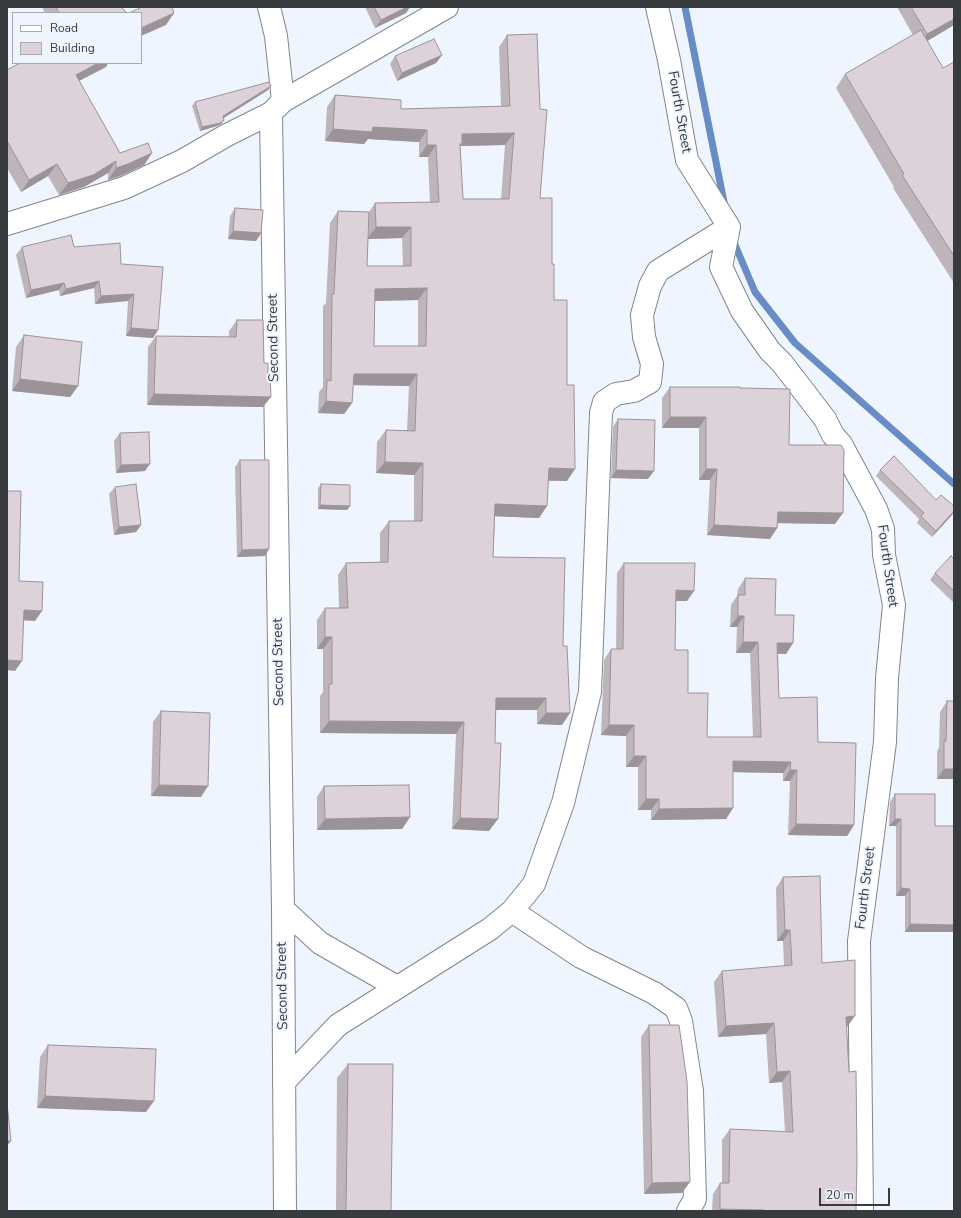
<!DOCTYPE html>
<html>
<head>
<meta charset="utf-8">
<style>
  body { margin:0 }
  #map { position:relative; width:961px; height:1218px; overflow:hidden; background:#eef5fe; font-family:"Nunito Sans",sans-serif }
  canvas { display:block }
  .frame { position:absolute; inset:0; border:8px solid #383b3e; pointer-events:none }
  .legend { position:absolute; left:12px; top:12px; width:130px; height:52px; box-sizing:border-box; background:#eef5fe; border:1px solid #a5abb1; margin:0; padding:5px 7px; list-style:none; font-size:12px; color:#383b3e }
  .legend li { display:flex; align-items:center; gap:8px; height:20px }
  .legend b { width:20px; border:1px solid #a5abb1 }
  .scale { position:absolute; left:819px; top:1188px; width:71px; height:18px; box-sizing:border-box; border:2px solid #383b3e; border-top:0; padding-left:5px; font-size:12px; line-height:14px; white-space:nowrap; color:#383b3e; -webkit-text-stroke:3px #eef5fe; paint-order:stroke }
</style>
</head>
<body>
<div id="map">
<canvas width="961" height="1218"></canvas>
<div class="frame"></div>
<ul class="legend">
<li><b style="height:5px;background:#fff"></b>Road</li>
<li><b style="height:11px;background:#ddd2d9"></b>Building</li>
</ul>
<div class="scale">20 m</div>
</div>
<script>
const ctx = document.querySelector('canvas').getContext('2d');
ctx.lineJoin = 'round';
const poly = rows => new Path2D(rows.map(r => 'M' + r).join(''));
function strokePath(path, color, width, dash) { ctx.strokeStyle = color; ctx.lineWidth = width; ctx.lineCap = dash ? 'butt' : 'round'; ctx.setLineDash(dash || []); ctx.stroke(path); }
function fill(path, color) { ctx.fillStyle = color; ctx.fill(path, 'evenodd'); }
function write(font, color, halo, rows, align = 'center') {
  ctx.font = font + ' "Nunito Sans",sans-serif'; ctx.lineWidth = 4; ctx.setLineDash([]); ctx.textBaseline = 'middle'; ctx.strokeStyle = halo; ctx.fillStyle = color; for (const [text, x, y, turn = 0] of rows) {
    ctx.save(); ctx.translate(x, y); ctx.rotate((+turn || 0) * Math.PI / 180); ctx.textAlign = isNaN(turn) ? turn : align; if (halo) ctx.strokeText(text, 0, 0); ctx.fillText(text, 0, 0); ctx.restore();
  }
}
const stream = poly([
  [685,7,725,207],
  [733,240,755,292,795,343,954,484]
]);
const minor = poly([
  [269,7,276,36,283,101],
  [657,7,669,60,687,160,729,227,721,267,742,311,770,351,782,363,825,419,833,435,841,444,876,509,883,529,884,555,894,605,887,678,885,742,859,941,862,1211],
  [271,113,283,909,285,1211],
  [7,224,124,188,182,161,227,135,271,113,283,101,447,7],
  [283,909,320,943,397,987],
  [512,911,581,957,654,993,676,1008,681,1021,692,1091,695,1199,688,1211],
  [284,1082,338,1025,490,929,512,911,534,884,563,803,590,692,601,413,604,402,616,394,634,391,650,382,652,364,644,337,642,315,650,286,658,271,729,227]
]);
const wall = poly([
  [42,7,121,7,127,13,45,13],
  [365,7,410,7,406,13,375,28],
  [897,7,954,7,954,25,927,41,943,68,954,62,954,283,893,188,894,187,836,88,845,74,913,35],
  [507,35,540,198,552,264,567,481,548,481,547,506,539,518,495,516,493,557,562,725,537,724,537,710,496,710,489,831,452,829,456,734,320,733,320,696,323,692,323,649,317,649,317,620,325,608,339,608,338,575,346,563,380,562,380,533,389,521,414,521,414,475,376,473,377,442,386,430,407,431,409,386,353,385,352,403,344,414,318,413,319,392,323,387,323,306,326,303,330,223,338,211,369,212,375,203,430,202,428,157,419,157,419,142,368,139,364,144,325,141,327,107,335,95,401,109,501,106,499,47],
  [505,145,501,199,463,199,460,146],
  [402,238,403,266,367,266,368,239],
  [418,300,418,346,374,346,375,301],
  [442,55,436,63,397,81,390,64,395,56],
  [20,63,108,63,106,67,79,81,120,153,152,153,144,165,120,176,108,180,108,173,84,187,59,195,48,176,21,192,7,168,7,70],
  [268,90,224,118,224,120,221,124,217,126,200,131,192,106,195,102],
  [235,208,261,233,256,241,228,239,230,216],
  [22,247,74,247,121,264,158,330,153,338,126,336,128,301,95,304,94,288,60,296,59,290,26,298,16,255],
  [237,320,263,407,147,405,148,347,156,336,229,337,229,331],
  [24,335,78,386,70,397,12,391,16,347],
  [670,387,740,388,789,445,835,524,778,523,777,528,770,539,707,535,710,480,699,480,699,428,662,428,662,398],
  [618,419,648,479,611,478,613,427],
  [120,433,145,471,116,473,114,441],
  [240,460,265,556,237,557,235,467],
  [880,470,936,500,952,515,932,537,917,523,919,519,876,476],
  [321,484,350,506,347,510,318,509,318,488],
  [115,487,141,525,136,532,114,535,109,494],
  [954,559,954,603,930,580,935,573],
  [624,563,694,591,687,601,676,601,675,650,688,693,707,737,753,737,750,653,736,653,737,627,730,627,731,605,737,596,738,589,745,578,775,615,793,643,786,654,778,654,779,698,818,742,854,825,847,836,788,835,790,781,783,781,783,773,733,772,733,808,726,819,651,820,651,810,638,810,638,767,626,767,626,736,601,735,604,660,611,649,616,649,617,573],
  [947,701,954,701,954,779,937,779,937,751,939,748,940,712],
  [161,711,201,797,151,796,153,722],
  [324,786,410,817,402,829,317,830,317,797],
  [895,794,935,826,954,932,905,932,905,896,896,896,896,826,889,826,890,802],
  [783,877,822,963,847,1027,846,1027,856,1211,712,1211,713,1194,720,1183,722,1183,722,1140,730,1129,785,1132,782,1082,769,1083,766,1034,718,1037,714,982,722,971,784,966,783,941,777,941,776,888],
  [649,1025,682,1193,644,1194,641,1037],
  [48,1045,146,1112,37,1108,40,1057],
  [348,1064,391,1211,336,1211,337,1078]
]);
const shadedWall = poly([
  [407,7,410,7,406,13,375,28,381,20],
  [174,13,166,25,141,36,141,28],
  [954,19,954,25,919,46,927,34],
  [442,55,436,63,397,81,402,73],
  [98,63,108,63,106,67,67,87,76,75],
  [271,86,268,90,220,120,223,116],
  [224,120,221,124,217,126,200,131,202,127],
  [373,127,427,130,419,142,368,139,364,144,325,141,333,129],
  [514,133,505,145,460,146,462,134],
  [427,145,436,145,428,157,419,157],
  [152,153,144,165,120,176,108,180,116,168],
  [116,161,108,173,84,187,59,195,68,183],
  [57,164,48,176,21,192,29,180],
  [376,227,411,227,402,238,367,239],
  [233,231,261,233,256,241,228,239],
  [99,281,94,288,60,296,66,289],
  [64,283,59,290,26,298,31,290],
  [427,288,418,300,367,301,375,289],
  [134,294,128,301,95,304,101,296],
  [131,328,158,330,153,338,126,336],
  [354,374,417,374,409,386,345,385],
  [20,379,78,386,70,397,12,391],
  [154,394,271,397,263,407,147,405],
  [326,401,352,403,344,414,318,413],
  [670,417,706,417,699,428,662,428],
  [385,462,423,463,414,475,376,473],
  [150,464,145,471,116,473,121,465],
  [549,468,575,469,567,481,540,480],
  [706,469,717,469,710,480,699,480],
  [616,470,654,471,648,479,611,478],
  [495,504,547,506,539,518,487,516],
  [320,505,350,506,347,510,318,509],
  [954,511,952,515,932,537,936,531],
  [778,512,843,513,835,524,770,523],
  [141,525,136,532,114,535,119,527],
  [714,525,777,528,770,539,707,535],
  [269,549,265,556,237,557,242,550],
  [676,590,694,591,687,601,668,601],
  [24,610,42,611,35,621,17,620],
  [738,616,744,616,737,627,730,627],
  [325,637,332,637,323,649,317,649],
  [743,642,758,642,750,653,736,653],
  [777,643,793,643,786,654,770,653],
  [7,660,22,661,15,671,7,670],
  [496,698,546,698,537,710,488,710],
  [546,713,570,713,562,725,537,724],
  [329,721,464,722,456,734,320,733],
  [609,725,634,725,626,736,601,735],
  [634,756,646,756,638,767,626,767],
  [733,761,791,762,783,773,725,772],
  [944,769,954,769,954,779,937,779],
  [790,770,797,770,790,781,783,781],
  [159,785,208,786,201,797,151,796],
  [646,799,659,799,651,810,638,810],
  [733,808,726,819,651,820,659,809],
  [410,817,402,829,317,830,325,819],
  [460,818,498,819,489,831,452,829],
  [895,819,901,819,896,826,889,826],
  [796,824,854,825,847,836,788,835],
  [901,888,910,889,905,896,896,896],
  [910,924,954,925,954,932,905,932],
  [785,930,790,930,783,941,777,941],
  [855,1016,847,1027,838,1028,846,1017],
  [774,1023,766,1034,718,1037,726,1026],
  [790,1071,782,1082,769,1083,777,1072],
  [45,1096,154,1101,146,1112,37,1108],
  [7,1141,11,1141,7,1146],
  [690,1182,682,1193,644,1194,652,1183],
  [720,1209,765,1210,764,1211,718,1211]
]);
const building = poly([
  [56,7,121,7,127,13,59,13,56,7],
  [142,7,172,7,174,13,141,28,141,13,129,13,142,7],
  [374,7,407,7,381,20,374,7],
  [911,7,954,7,954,19,927,34,911,7],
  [921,30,943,68,954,62,954,256,902,175,904,174,845,74,921,30],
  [537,34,540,109,547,110,540,198,552,198,552,264,554,264,554,300,567,300,567,385,574,385,575,469,549,468,547,506,495,504,493,557,565,558,563,646,567,646,570,713,546,713,546,698,496,698,495,743,501,743,498,819,460,818,464,722,329,721,329,684,332,684,332,637,325,637,325,608,348,608,346,563,388,562,389,521,422,521,423,463,385,462,386,430,415,431,417,374,354,374,352,403,326,401,327,380,331,381,332,294,334,294,338,211,369,212,367,266,411,266,411,227,376,227,375,203,439,202,436,145,427,145,427,130,373,127,372,132,333,129,335,95,401,100,401,109,510,106,507,35,537,34],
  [514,133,509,199,463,199,460,144,462,144,462,134,514,133],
  [427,288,426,346,374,346,375,289,427,288],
  [434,39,442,55,402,73,395,56,434,39],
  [20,63,98,63,76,75,120,153,148,143,152,153,128,164,116,168,116,161,93,175,68,183,57,164,29,180,7,141,7,70,20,63],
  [269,82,271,86,223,116,224,120,220,123,202,127,195,102,269,82],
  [235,208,263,210,261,233,233,231,235,208],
  [71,235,74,247,120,243,121,264,163,267,158,330,131,328,134,294,101,296,99,281,66,289,64,283,31,290,22,247,71,235],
  [237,320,263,320,264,363,268,363,268,376,270,376,271,397,154,394,156,336,236,337,237,320],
  [24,335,82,342,78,386,20,379,24,335],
  [670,387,740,387,740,388,790,389,789,445,841,445,844,450,843,513,778,512,777,528,714,525,717,469,706,469,706,417,670,417,670,387],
  [618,419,655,420,654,471,616,470,618,419],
  [149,432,150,464,121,465,120,433,149,432],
  [894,456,936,500,941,495,954,506,954,511,936,531,921,516,924,513,880,470,894,456],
  [240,460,269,460,269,549,242,550,240,460],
  [136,484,141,525,119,527,115,487,136,484],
  [321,484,350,485,350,506,320,505,321,484],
  [7,491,21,491,19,581,43,582,42,611,24,610,22,661,7,660,7,491],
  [951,556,954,559,954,591,935,573,951,556],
  [624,563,695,563,694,591,676,590,675,650,688,650,688,693,708,693,707,737,761,737,758,642,743,642,744,616,738,616,738,595,745,595,745,578,776,579,775,615,794,615,793,643,777,643,779,698,817,697,818,742,856,743,854,825,796,824,797,770,790,770,791,762,733,761,733,808,659,809,659,799,646,799,646,756,634,756,634,725,609,725,611,649,623,649,624,563],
  [947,701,954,701,954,769,944,769,944,741,946,741,947,701],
  [161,711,210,713,208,786,159,785,161,711],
  [409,785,410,817,325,819,324,786,409,785],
  [895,794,935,794,935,826,954,826,954,925,910,924,910,889,901,888,901,819,895,819,895,794],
  [820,876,822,963,855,960,855,1016,846,1017,849,1072,856,1071,857,1160,856,1211,765,1211,765,1210,720,1209,720,1183,729,1183,730,1129,793,1132,790,1071,777,1072,774,1023,726,1026,722,971,792,965,790,930,785,930,783,877,820,876],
  [649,1025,679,1025,687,1081,690,1182,652,1183,649,1025],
  [48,1045,156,1049,154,1101,45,1096,48,1045],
  [348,1064,393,1064,391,1211,346,1211,348,1064],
  [7,1103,11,1141,7,1141,7,1103]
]);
const streetNames = [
  ["Fourth Street",679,112,80],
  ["Second Street",274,338,-91],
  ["Fourth Street",887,566,82],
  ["Second Street",279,662,-91],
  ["Fourth Street",866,888,-83],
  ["Second Street",283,986,-91]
];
strokePath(stream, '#688cc5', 7);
strokePath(minor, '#7f868e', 24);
strokePath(minor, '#fff', 22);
fill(wall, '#beb5bb');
fill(shadedWall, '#9b9398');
fill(building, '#ddd2d9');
strokePath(building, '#9b9398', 1);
write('14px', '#383b3e', '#eef5fe', streetNames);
</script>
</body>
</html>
